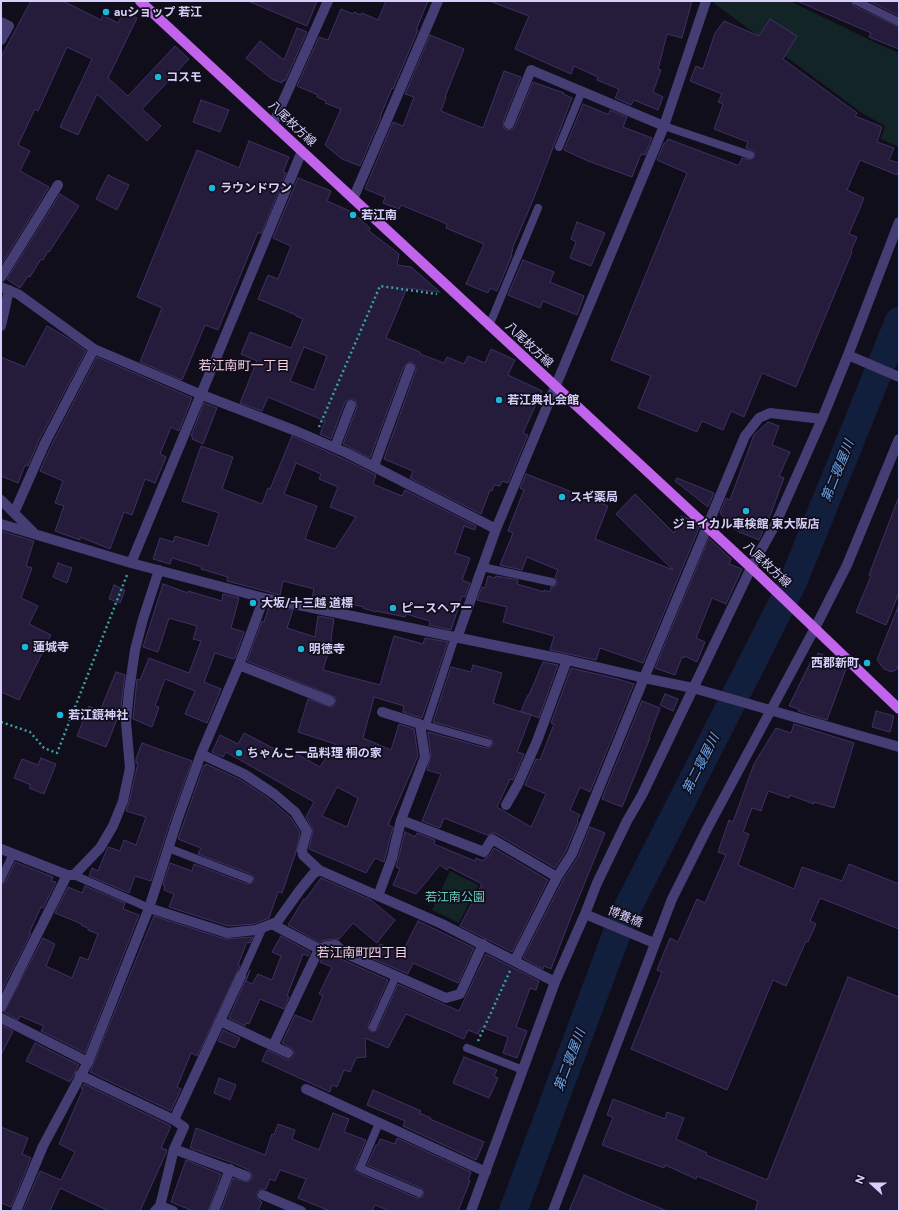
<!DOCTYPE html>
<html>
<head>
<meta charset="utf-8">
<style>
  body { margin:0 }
  #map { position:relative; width:900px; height:1212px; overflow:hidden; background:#110e1c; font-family:Figtree,sans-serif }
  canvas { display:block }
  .frame { position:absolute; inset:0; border:2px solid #d6cff9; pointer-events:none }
  .north { position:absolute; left:852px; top:1164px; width:40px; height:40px; -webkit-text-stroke:3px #110e1c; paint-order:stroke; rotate:291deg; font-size:11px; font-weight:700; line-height:16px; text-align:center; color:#d6cff9 }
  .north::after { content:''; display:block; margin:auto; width:14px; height:18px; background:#d6cff9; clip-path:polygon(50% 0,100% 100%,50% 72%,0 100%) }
</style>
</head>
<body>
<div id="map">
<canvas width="900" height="1212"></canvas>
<div class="frame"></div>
<div class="north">N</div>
</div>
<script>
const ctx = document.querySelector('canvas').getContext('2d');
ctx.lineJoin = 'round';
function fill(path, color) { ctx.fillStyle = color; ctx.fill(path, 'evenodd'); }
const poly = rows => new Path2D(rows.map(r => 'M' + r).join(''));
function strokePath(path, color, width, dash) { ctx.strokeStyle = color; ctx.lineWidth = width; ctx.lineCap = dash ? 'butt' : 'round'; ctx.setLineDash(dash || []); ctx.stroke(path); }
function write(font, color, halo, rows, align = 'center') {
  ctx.font = font + ' Figtree,"Noto Sans JP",sans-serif'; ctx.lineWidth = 3.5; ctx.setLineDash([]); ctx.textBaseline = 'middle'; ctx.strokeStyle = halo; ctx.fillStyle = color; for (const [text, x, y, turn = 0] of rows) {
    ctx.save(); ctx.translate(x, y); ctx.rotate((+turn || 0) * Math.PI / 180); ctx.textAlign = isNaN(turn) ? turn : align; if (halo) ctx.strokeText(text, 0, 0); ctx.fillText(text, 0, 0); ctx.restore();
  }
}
const green = poly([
  [711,1,790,1,876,43,899,53,899,147,881,139,885,126,862,113],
  [450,871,478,885,459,923,432,910]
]);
const river = poly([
  [513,1211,623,917,793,582,899,321]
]);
const building = poly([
  [31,1,63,1,101,20,103,15,118,23,124,11,137,18,108,78,128,96,175,46,189,59,142,109,161,126,147,141,97,94,78,135,60,127,92,59,67,47,38,111,35,109,18,145,30,151,20,171,49,187,1,265,1,57,31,1],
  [248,1,317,1,307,26,248,1],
  [386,1,428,1,416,30,418,30,393,89,392,88,380,117,381,117,360,166,342,159,325,145,341,109,325,103,326,101,317,97,318,95,297,86,319,37,328,40,341,9,353,14,354,12,361,15,362,13,378,20,386,1],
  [492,1,692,1,682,38,667,34,658,69,661,70,653,92,663,97,658,110,634,100,631,105,615,98,619,89,597,80,598,77,574,66,571,74,515,49,529,16,492,2,492,1],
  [797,1,851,1,854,6,899,27,899,49,869,37,871,33,797,1],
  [869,1,899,1,899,16,869,1],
  [770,19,797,36,783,59,857,113,855,116,882,127,877,142,894,148,889,160,899,163,899,167,897,175,860,160,847,190,864,198,849,234,857,237,851,251,852,252,796,387,762,373,744,417,731,411,723,430,702,421,697,432,638,408,651,376,611,360,687,173,657,160,664,143,666,143,668,139,737,165,739,165,742,158,751,160,755,156,754,151,746,148,748,142,714,129,723,104,718,102,722,94,690,81,696,66,703,69,715,33,724,21,759,36,770,19],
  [297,28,307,32,285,81,283,80,282,83,272,79,246,58,260,41,284,60,297,28],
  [430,35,464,49,445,97,446,97,441,111,483,128,504,71,521,77,503,122,504,128,507,130,513,129,515,126,533,82,564,93,563,94,572,98,533,200,512,249,513,249,511,255,512,255,497,291,490,288,488,293,466,284,484,244,446,228,447,224,401,205,399,209,383,203,385,197,365,189,393,122,403,126,414,97,405,94,430,35],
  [201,100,229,110,220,132,193,122,201,100],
  [583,104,607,114,609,114,610,110,627,117,623,127,652,138,645,155,641,154,632,177,588,161,564,150,583,104],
  [249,141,289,157,283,172,286,173,261,234,258,232,218,330,205,325,182,380,140,362,162,308,137,297,197,150,239,168,249,141],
  [108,175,129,185,117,210,96,199,108,175],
  [298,178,331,191,327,201,352,212,370,228,369,231,399,254,397,265,411,267,440,292,407,288,386,338,420,352,420,354,444,363,447,357,464,364,468,356,485,363,491,349,515,360,508,375,542,391,523,433,528,435,508,483,502,481,500,486,494,485,492,491,490,490,481,514,410,478,413,471,384,459,416,370,416,367,413,362,409,362,404,366,370,458,343,444,357,407,357,404,354,399,350,399,345,402,331,439,320,434,325,421,268,397,262,411,240,403,257,361,241,354,250,332,291,348,303,319,296,316,296,315,258,299,268,275,278,279,291,246,273,238,298,178],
  [304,347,327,356,314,390,290,381,304,347],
  [60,194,79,206,49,252,48,251,43,260,41,259,30,277,28,276,20,288,7,279,60,194],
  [577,222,605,233,591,266,570,258,576,242,571,239,577,222],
  [523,260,554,272,550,282,584,296,577,315,543,301,540,308,508,295,523,260],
  [47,326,66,337,86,351,39,440,28,466,25,465,18,483,1,476,1,357,25,367,47,326],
  [97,357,192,398,179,431,171,427,160,454,166,457,155,483,145,479,132,515,124,512,110,549,80,537,80,540,55,531,64,506,55,503,63,481,40,471,51,446,97,357],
  [204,403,217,408,203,444,192,439,193,437,191,436,204,403],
  [768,422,779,426,772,445,790,452,779,476,784,478,771,513,759,540,739,532,730,525,720,513,726,498,730,500,754,435,768,422],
  [292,436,344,459,376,475,373,484,402,496,405,490,476,526,475,530,464,526,455,553,470,558,462,580,470,583,465,597,462,596,451,630,429,625,430,621,406,614,405,617,376,611,376,612,363,608,364,607,337,601,336,606,321,603,321,599,312,597,314,589,283,581,280,595,227,581,228,577,201,569,202,567,172,558,170,564,153,559,160,538,173,542,175,536,208,546,219,513,182,501,201,446,233,457,222,489,262,504,268,488,270,489,292,436],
  [296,463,321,474,319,479,338,487,330,507,356,517,335,549,305,539,317,506,284,494,296,463],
  [526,474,608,506,595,539,673,570,616,514,635,494,674,533,681,516,689,519,699,528,643,663,600,648,596,660,550,650,554,636,503,622,507,607,477,600,482,587,485,588,488,576,495,578,496,576,518,580,517,584,544,592,544,590,550,592,551,587,554,587,557,584,557,580,555,577,558,570,527,557,522,570,500,565,513,533,508,531,524,490,520,488,526,474],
  [677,478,714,493,708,507,675,481,677,478],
  [898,499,899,499,899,593,886,625,856,612,871,576,869,575,898,499],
  [1,531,34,541,26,566,32,568,21,598,38,606,29,624,51,635,19,700,1,692,1,531],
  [709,538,731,559,729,564,742,569,726,604,712,598,696,638,705,642,697,662,685,656,684,658,682,657,675,675,655,668,709,538],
  [58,563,72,568,67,583,53,577,58,563],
  [163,584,188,593,188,591,222,601,223,594,239,598,231,628,244,632,235,658,233,659,215,653,204,682,221,689,207,723,185,714,195,691,165,679,155,706,159,707,152,727,133,719,137,679,140,680,149,658,189,673,201,641,193,639,197,626,169,618,158,652,143,647,163,584],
  [114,585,125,590,120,603,109,599,114,585],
  [269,606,293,610,287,628,315,637,318,616,334,619,331,639,332,640,323,670,380,685,394,636,423,644,425,638,448,642,422,718,403,712,404,706,374,697,363,738,391,750,399,724,414,729,418,756,388,825,393,827,384,862,375,858,366,873,309,849,313,830,306,817,314,802,226,752,223,757,212,752,220,735,238,744,244,733,294,759,297,754,320,767,335,744,298,732,308,699,331,707,334,706,336,703,335,697,247,661,262,621,264,622,269,606],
  [337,787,358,798,347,827,322,816,337,787],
  [898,607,899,665,897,669,892,672,884,669,877,660,898,607],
  [818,653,838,661,846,669,827,720,798,711,799,709,789,706,813,657,816,659,818,653],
  [543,662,558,665,539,718,521,711,528,695,529,695,543,662],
  [473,665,502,673,493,703,531,715,517,752,524,754,513,780,510,779,497,807,531,827,546,794,525,785,536,759,540,760,554,724,551,723,571,668,618,679,634,684,590,792,580,787,570,810,580,815,577,821,578,822,566,851,555,868,495,833,492,833,487,835,444,818,440,828,422,821,441,774,427,770,431,756,428,732,486,748,490,748,493,745,493,741,490,738,433,722,451,667,471,672,473,665],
  [116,672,125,675,120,715,119,714,106,747,77,736,89,706,100,711,116,672],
  [665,694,678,699,673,711,660,705,665,694],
  [642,701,660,708,649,737,650,738,622,807,602,799,603,796,642,701],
  [876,711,894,716,890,732,872,727,876,711],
  [794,724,854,743,834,808,814,802,814,804,790,795,789,798,768,791,761,811,752,808,743,832,749,834,738,865,794,889,802,867,842,881,849,864,899,884,899,929,820,898,810,921,816,924,808,942,806,941,786,986,773,980,727,1090,631,1049,662,972,657,970,670,938,678,942,697,899,705,903,726,855,718,852,729,820,733,822,754,764,776,728,791,733,794,724],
  [142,743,192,761,172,816,151,881,135,876,129,893,89,876,92,868,98,871,108,847,120,851,124,840,136,845,146,817,126,811,129,802,138,763,136,763,136,759,142,743],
  [41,758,56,764,44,794,29,788,31,785,14,778,22,759,38,765,41,758],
  [206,764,241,780,268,798,291,818,300,832,296,852,282,893,278,892,269,918,254,924,228,926,169,907,174,894,164,890,165,886,163,885,170,863,192,871,194,864,247,884,252,883,254,881,253,876,251,874,198,854,201,848,178,839,204,765,205,766,206,764],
  [590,827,605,833,572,914,551,969,544,966,543,969,523,958,563,880,578,857,590,827],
  [405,832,415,837,417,833,435,840,434,844,475,861,476,858,483,861,485,858,489,856,494,848,548,880,512,952,460,926,482,884,449,867,447,870,440,865,416,894,393,885,400,869,396,867,405,832],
  [15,862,53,877,51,881,56,882,43,908,41,907,29,933,31,933,1,992,1,884,6,881,15,862],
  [321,878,371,900,395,920,377,943,353,923,339,939,325,940,319,942,288,925,304,899,305,900,321,878],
  [85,886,125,903,123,909,139,915,85,1053,41,1031,44,1026,20,1016,18,1020,4,1012,43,938,55,944,46,966,72,978,80,957,88,960,98,934,88,930,88,928,81,925,82,924,55,913,68,887,82,893,85,886],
  [154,916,225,939,253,937,250,943,247,942,238,965,240,966,197,1056,191,1053,177,1087,181,1089,171,1111,90,1072,154,916],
  [418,921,474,948,458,983,413,963,408,974,373,959,380,944,402,953,418,921],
  [281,936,310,952,308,956,303,954,287,996,289,997,284,1009,260,999,249,1024,246,1023,245,1026,229,1018,250,970,246,981,252,984,258,974,272,980,281,956,272,952,281,936],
  [328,952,332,952,341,959,388,980,368,1025,369,1030,373,1032,378,1029,398,984,459,1011,486,954,539,981,536,990,530,988,516,1027,527,1031,517,1058,503,1053,508,1037,481,1027,478,1034,468,1030,464,1039,406,1014,388,1048,365,1038,366,1057,356,1058,350,1072,344,1070,337,1087,332,1085,330,1092,262,1061,267,1050,286,1059,291,1059,294,1056,294,1053,293,1049,282,1043,295,1015,312,1022,323,996,319,994,332,967,320,962,324,954,328,952],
  [848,977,899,997,899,1211,755,1211,758,1201,697,1176,696,1179,665,1165,664,1168,602,1145,613,1117,607,1115,613,1099,665,1119,667,1112,684,1118,676,1139,707,1153,706,1155,767,1180,848,977],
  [1,1025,13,1031,1,1055,1,1025],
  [223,1030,240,1038,235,1048,218,1041,223,1030],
  [35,1043,79,1065,70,1082,26,1061,35,1043],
  [464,1057,497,1070,494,1076,498,1078,489,1098,453,1083,464,1057],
  [219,1078,236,1085,230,1100,214,1093,219,1078],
  [84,1084,171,1126,161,1148,167,1150,166,1153,140,1211,109,1211,60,1188,50,1211,23,1211,40,1171,61,1180,75,1152,59,1144,83,1089,81,1088,84,1084],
  [373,1090,421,1111,419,1113,431,1118,430,1119,484,1142,476,1160,403,1126,405,1121,367,1105,373,1090],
  [333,1113,349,1119,344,1132,366,1140,355,1166,355,1171,358,1173,417,1198,423,1197,424,1193,421,1188,367,1165,376,1145,378,1145,380,1139,395,1144,397,1138,471,1172,468,1180,470,1181,458,1211,390,1211,375,1205,372,1211,330,1211,298,1198,306,1179,280,1170,275,1181,270,1179,266,1189,262,1189,257,1192,258,1199,262,1202,258,1211,221,1211,233,1178,247,1182,252,1179,252,1175,249,1170,233,1163,190,1148,196,1128,265,1155,272,1134,274,1135,278,1124,295,1130,292,1139,319,1150,333,1113],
  [1,1127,28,1138,22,1154,31,1158,11,1207,1,1203,1,1127],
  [186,1160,221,1174,208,1211,193,1211,171,1202,186,1160],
  [584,1175,633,1197,667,1211,569,1211,584,1175]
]);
const path = poly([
  [319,427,380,286,437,294],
  [1,722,30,732,44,748,57,753,127,575],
  [478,1041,510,971]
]);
const service = poly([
  [856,1,899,22],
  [664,126,750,155],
  [559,147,582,91],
  [489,326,538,208],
  [482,567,552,582],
  [421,724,488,743],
  [426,725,455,637],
  [168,848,249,879],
  [74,875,149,908],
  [1,879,13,854],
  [241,976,263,927],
  [373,1027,396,976],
  [467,1048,523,1070],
  [379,1123,360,1168,419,1193]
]);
const minor = poly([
  [1,22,9,26,1,40],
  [273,124,328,1],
  [509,124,531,70,664,126],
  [353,199,438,1],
  [1,277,58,185],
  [1,287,18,294,94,349,202,395,296,431,347,453,496,529],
  [1,326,9,290],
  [848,355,899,377],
  [335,447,351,405],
  [374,466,410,368],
  [1,500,33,532],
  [14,513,45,443,94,349],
  [1,524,131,563,264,598,567,660,644,678,693,688,899,747],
  [131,563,302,151],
  [457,638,496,529,664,126,706,1],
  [239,665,330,701],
  [201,754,244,774,274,794,295,812,307,831,302,850,303,855,319,870],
  [506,805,518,784,537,741,567,660],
  [401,820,484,852,492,839,557,877],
  [1,849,67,875,74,875,100,848,113,826,123,801,130,768,126,722,129,691,135,650,143,619,159,570],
  [378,896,392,858,401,820,425,757,420,724,382,712],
  [149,908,227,933,256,930,277,922,300,890,313,874,319,870,442,924,555,982],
  [585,914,654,943],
  [272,924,319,949],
  [515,960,557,877,572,854,644,678,745,436,759,418,770,413,822,419],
  [1,1007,67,875],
  [1,1018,88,1062],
  [220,1021,288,1053],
  [273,1046,319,949,326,946,336,945,344,953,446,998,460,994,483,944],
  [80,1075,174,1120,184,1127,174,1149,160,1206,155,1211],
  [306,1089,486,1172],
  [174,1120,241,976],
  [174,1149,246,1176],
  [263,1195,301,1211],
  [160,1206,173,1211],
  [16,1211,43,1146,88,1062,149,908,178,818,201,754,239,665,264,598],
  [214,1211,230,1169],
  [471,1211,555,982,585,914,597,883,627,821,642,795,751,568,775,525,822,419,848,355,899,222],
  [553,1211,672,899,707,829,815,628,847,565,899,439]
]);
const primary = poly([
  [140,1,758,574,899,709]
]);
const markers = [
  [106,12,4,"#1bb8d9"],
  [158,77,4,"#1bb8d9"],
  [212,188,4,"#1bb8d9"],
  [353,215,4,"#1bb8d9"],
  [499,400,4,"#1bb8d9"],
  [562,497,4,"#1bb8d9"],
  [746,511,4,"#1bb8d9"],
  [253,603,4,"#1bb8d9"],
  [393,608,4,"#1bb8d9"],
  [25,647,4,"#1bb8d9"],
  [301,649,4,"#1bb8d9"],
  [867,663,4,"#1bb8d9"],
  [60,715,4,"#1bb8d9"],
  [239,753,4,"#1bb8d9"]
];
const poiNames = [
  ["auショップ 若江",114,12],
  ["コスモ",166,77],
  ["ラウンドワン",220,188],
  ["若江南",361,215],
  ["若江典礼会館",507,400],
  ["スギ薬局",570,497],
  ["ジョイカル車検館 東大阪店",746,524,"center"],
  ["大坂/十三越 道標",261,603],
  ["ピースヘアー",401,608],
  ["蓮城寺",33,647],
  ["明徳寺",309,649],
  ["西郡新町",859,663,"right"],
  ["若江鏡神社",68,715],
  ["ちゃんこ一品料理 桐の家",247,753]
];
const streetNames = [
  ["八尾枚方線",292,124,43],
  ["八尾枚方線",529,345,43],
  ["八尾枚方線",767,565,43],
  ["博養橋",625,917,22]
];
const parkNames = [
  ["若江南公園",455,897]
];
const neighbourhoodNames = [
  ["若江南町一丁目",244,366],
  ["若江南町四丁目",362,953]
];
const waterNames = [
  ["第二寝屋川",838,471,-68],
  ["第二寝屋川",701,764,-63],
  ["第二寝屋川",570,1060,-69]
];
fill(green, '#122425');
strokePath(river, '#121f3c', 28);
fill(building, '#241c3a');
strokePath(building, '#3f3164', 1);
strokePath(path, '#3b9fa0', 2.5, [2, 3]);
strokePath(service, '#443e75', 8);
strokePath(minor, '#443e75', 10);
strokePath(primary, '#c263ec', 10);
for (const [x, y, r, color] of markers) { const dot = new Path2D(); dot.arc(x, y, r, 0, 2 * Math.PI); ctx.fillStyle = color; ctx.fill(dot); strokePath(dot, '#110e1c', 1.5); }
write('bold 12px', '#d6cff9', '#110e1c', poiNames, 'left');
write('12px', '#d6cff9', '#110e1c', streetNames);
write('12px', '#65cfbc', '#110e1c', parkNames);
write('13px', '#f9d0e7', '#110e1c', neighbourhoodNames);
write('italic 13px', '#69a6ec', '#110e1c', waterNames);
</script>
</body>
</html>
